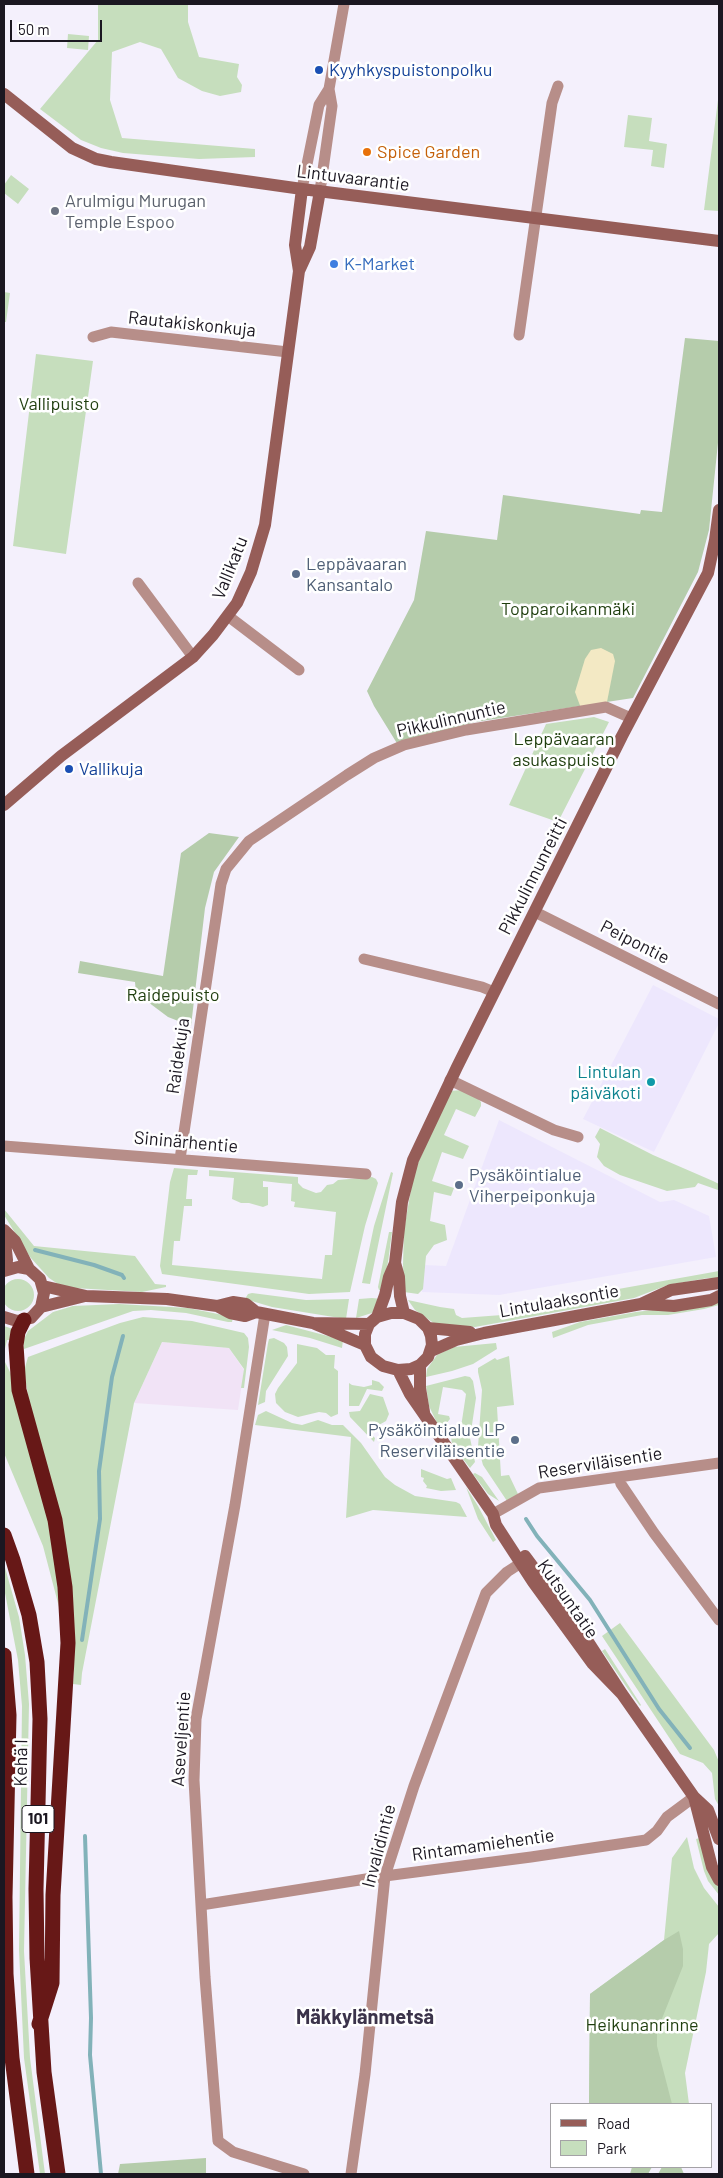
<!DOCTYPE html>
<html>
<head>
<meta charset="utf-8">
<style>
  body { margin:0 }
  #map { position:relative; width:723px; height:2178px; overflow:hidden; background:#f4f0fc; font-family:Barlow,sans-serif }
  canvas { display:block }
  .frame { position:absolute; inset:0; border:5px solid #1b1721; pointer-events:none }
  .legend { position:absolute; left:550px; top:2103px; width:162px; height:65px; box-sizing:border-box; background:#fff; border:1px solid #a4a2a6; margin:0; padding:6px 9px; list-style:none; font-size:15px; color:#1b1721 }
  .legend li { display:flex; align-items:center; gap:10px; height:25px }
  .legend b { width:25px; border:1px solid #a4a2a6 }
  .scale { position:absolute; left:10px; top:20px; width:92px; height:22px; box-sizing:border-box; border:2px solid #1b1721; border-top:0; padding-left:6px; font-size:15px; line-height:18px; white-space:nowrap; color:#1b1721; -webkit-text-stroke:4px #fff; paint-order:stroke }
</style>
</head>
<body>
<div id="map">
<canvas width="723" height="2178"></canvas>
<div class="frame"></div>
<ul class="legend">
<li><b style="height:6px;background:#965d58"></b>Road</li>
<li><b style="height:14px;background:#c6debd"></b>Park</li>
</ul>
<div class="scale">50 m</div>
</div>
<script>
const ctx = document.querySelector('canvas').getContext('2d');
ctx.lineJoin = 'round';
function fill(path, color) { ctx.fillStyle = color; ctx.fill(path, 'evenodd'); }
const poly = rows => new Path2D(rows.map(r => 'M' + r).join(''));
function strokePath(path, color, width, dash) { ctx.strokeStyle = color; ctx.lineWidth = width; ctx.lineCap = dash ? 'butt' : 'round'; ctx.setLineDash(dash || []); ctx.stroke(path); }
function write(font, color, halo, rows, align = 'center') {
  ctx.font = font + ' Barlow,sans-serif'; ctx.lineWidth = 5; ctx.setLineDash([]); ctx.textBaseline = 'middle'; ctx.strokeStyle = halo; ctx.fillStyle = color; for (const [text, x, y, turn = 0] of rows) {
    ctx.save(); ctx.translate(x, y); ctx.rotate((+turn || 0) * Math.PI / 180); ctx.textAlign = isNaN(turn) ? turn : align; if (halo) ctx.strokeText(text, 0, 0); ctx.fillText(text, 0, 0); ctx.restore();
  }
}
const commercial = poly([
  [162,1342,229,1348,244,1370,238,1410,134,1403]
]);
const built = poly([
  [653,985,719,1019,719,1023,654,1152,583,1119],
  [499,1120,660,1202,674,1200,709,1216,716,1257,499,1295,422,1292,424,1265,446,1266]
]);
const green = poly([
  [98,4,188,4,188,22,199,57,239,64,237,77,242,85,241,92,220,96,202,91,178,78,161,49,140,42,112,52,110,100,122,138,255,149,255,157,199,159,123,153,101,148,81,140,40,109,98,40],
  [68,34,89,36,88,50,67,48],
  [719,92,719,211,704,210],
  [628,115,652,118,649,141,667,144,664,168,651,166,653,150,624,147],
  [11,175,29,189,18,204,4,193,4,185],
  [4,292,10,293,6,322,4,322],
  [36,354,93,361,66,554,13,546],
  [594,717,609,722,558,822,509,805,546,724],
  [462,1090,477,1098,481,1102,481,1106,475,1117,456,1109,444,1135,469,1146,463,1159,442,1152,432,1181,454,1188,451,1196,434,1192,430,1221,445,1225,447,1240,434,1245,426,1256,423,1289,418,1294,404,1292,403,1264,404,1230,414,1172,450,1091],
  [600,1128,653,1155,713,1181,719,1184,719,1188,718,1190,698,1183,695,1187,667,1191,620,1175,604,1166,597,1157,600,1144,595,1137],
  [174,1168,198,1170,197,1175,188,1175,186,1199,192,1199,192,1206,184,1206,180,1241,174,1241,172,1265,322,1279,325,1255,332,1255,336,1212,294,1207,295,1202,291,1201,292,1184,280,1183,263,1181,263,1187,268,1187,268,1205,263,1207,249,1203,241,1203,232,1199,234,1178,209,1176,209,1170,298,1177,298,1183,303,1188,316,1193,321,1192,327,1185,333,1184,338,1180,372,1177,376,1179,378,1183,365,1226,350,1292,309,1294,162,1274,160,1266,170,1182],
  [391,1172,393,1173,370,1284,362,1283,374,1226],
  [4,1209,34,1246,135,1256,155,1284,166,1285,166,1287,142,1292,74,1288,58,1284,49,1278,30,1257,4,1215],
  [389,1232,392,1232,388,1262,382,1290,379,1290,378,1287],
  [719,1271,719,1278,708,1278,668,1285,634,1298,475,1327,435,1324,415,1310,408,1300,440,1307,454,1309,456,1315,462,1318,502,1315,511,1313,512,1308],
  '2 1295a16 16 0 1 1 32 0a16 16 0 1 1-32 0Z',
  [252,1293,306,1300,349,1299,346,1319,272,1307,245,1299,248,1294],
  [372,1298,382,1299,372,1313,356,1318,359,1299],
  [719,1302,719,1305,704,1309,668,1315,642,1315,588,1325,553,1338,552,1332,580,1322,636,1312],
  [119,1304,188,1308,233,1317,232,1322,228,1322,186,1313,151,1310,133,1311,24,1349,23,1341,28,1331,53,1312,73,1306],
  [143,1317,192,1321,244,1333,248,1338,249,1347,244,1388,241,1388,244,1369,229,1348,162,1342,134,1403,82,1673,81,1685,73,1684,74,1672,24,1371,28,1357,120,1323],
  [286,1325,343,1340,342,1348,310,1338,272,1330],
  [4,1326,13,1329,10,1340,7,1340,4,1353],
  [274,1338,284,1343,287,1347,288,1356,266,1391,265,1402,258,1405,268,1343,269,1339],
  [496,1343,497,1349,473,1364,452,1371,426,1377,427,1369,437,1355,454,1347],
  [297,1344,317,1348,326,1355,335,1355,334,1368,338,1371,338,1414,331,1417,326,1413,319,1412,298,1417,285,1412,276,1403,275,1394,278,1388,297,1363],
  [509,1356,514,1405,497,1407,501,1476,509,1475,518,1494,507,1501,483,1465,478,1447,482,1390,478,1372,478,1368,495,1358,497,1360],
  [4,1360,12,1376,46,1504,58,1574,59,1607,43,1546,4,1453],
  [465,1376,470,1377,473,1381,476,1398,470,1438,475,1462,470,1468,452,1445,451,1436,461,1427,466,1394,462,1390,443,1387,438,1414,449,1416,450,1419,445,1425,440,1425,437,1423,429,1406,426,1386],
  [372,1380,379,1382,384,1387,382,1391,367,1389,359,1406,349,1406,349,1383,352,1385,364,1387,372,1385],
  [370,1394,383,1397,389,1414,386,1421,370,1430,370,1433,375,1438,374,1442,350,1417,349,1412,360,1411],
  [266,1411,292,1423,302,1425,318,1420,332,1425,343,1425,361,1443,385,1477,395,1485,415,1496,456,1502,460,1504,467,1517,373,1510,346,1518,351,1437,255,1425,258,1415],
  [421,1469,447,1479,451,1478,456,1490,441,1491,426,1488,427,1486,423,1481,424,1478,421,1477],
  [475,1473,482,1477,499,1501,488,1494,473,1474],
  [466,1487,478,1506,496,1540,493,1542,478,1519],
  [4,1564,19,1617,25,1655,29,1704,24,1951,30,2058,45,2174,40,2174,24,2058,19,1950,22,1706,18,1660,4,1588],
  [620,1623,714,1750,719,1762,719,1806,715,1799,712,1773,703,1763,680,1754,602,1636],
  [605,1649,641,1705,640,1706,632,1695,602,1651],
  [687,1837,694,1868,704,1888,719,1907,719,1933,709,1944,706,1972,685,2073,689,2104,589,2104,590,1994,664,1940,672,1858],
  [700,1838,719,1887,719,1895,708,1881,704,1871,696,1839]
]);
const forest = poly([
  [685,338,719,341,719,433,709,530,698,572,633,698,475,722,398,745,374,706,367,691,414,600,426,531,497,540,503,495,640,514,641,510,662,512],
  [209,833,239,837,214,872,205,908,191,1026,168,1017,136,993,135,982,78,973,80,961,163,976,181,853],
  [679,1931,683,1949,683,1966,657,2031,657,2046,672,2104,589,2104,590,1994,664,1940],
  [206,2158,206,2174,118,2174,120,2164],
  [632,2167,652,2167,648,2174,630,2174],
  [662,2167,681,2167,684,2174,658,2174]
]);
const sand = poly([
  [601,648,613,654,615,661,606,707,582,711,575,692,585,659,591,650]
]);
const stream = poly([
  [35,1250,94,1265,122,1275,124,1278],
  [526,1519,537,1536,590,1600,659,1709,690,1748],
  [82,1640,100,1519,99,1471,112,1377,123,1336],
  [85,1836,91,2018,90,2055,101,2174]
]);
const street = poly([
  [302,189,319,105,329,89],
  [320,191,332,106,329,89,344,4],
  [519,335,552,103,558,86],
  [93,337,111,332,288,352],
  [138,583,193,657],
  [228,616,299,670],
  [535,912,719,1004],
  [364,959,482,987,494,992],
  [450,1080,554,1130,578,1137],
  [4,1146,366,1174],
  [180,1159,221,884,226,869,249,841,347,775,374,758,404,745,466,730,606,707,631,718],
  [265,1314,235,1505,196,1719,194,1780,205,1977,218,2141,233,2152,304,2174],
  [619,1477,621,1484,654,1533,719,1620],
  [493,1514,539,1488,719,1463],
  [201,1905,385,1876,531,1857,646,1840,657,1831,667,1817,694,1797],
  [351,2174,365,2074,385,1876,414,1786,486,1593,507,1572,527,1559]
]);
const secondary = poly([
  [4,94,72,148,96,159,111,162,302,189,719,241],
  [299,271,295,245,302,189],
  [4,805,61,756,193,657,213,635,237,603,251,572,265,525,299,271,310,247,320,191],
  [4,1230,15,1241,29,1269],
  [4,1232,7,1260,6,1269],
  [395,1263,399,1277,400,1296,404,1313],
  [4,1271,18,1267,29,1269,40,1279,44,1293,41,1307,31,1318,17,1321,4,1317],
  [43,1286,86,1296,167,1299,217,1306,233,1302,246,1304,256,1312,313,1323,369,1324],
  [643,1304,674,1306,711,1300,719,1296],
  [217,1306,230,1313,245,1316,256,1312],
  [41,1307,85,1296],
  [391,1313,404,1313,419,1319,428,1328,431,1336,432,1345,428,1357,420,1365,411,1369,398,1370,383,1366,371,1357,365,1345,365,1334,369,1324,377,1317,391,1313],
  [377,1317,385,1295,389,1277,395,1263,402,1202,413,1160,457,1067,622,736,708,573,715,540,719,510],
  [315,1324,365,1345],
  [428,1328,470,1332],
  [431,1351,456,1340,484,1333,641,1304,671,1290,719,1283],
  [420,1365,420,1388,424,1412],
  [398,1370,410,1394,493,1514,496,1525,533,1582,592,1663,622,1694],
  [525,1556,585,1637,622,1694,694,1797,708,1810,719,1839],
  [694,1797,712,1867,719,1880]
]);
const highway = poly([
  [24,1320,18,1332,16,1345,19,1390,55,1520,65,1587,68,1643,53,1895,52,1983,39,2024],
  [4,1535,13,1560,29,1615,37,1662,40,1719,36,1889,37,1958,44,2072,58,2174],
  [4,1655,9,1715,5,1897,6,1974,12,2058,27,2174]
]);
const markers = [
  [319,70,5,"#1a4fb4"],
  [367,152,5,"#e8710a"],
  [55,211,5,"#6b7280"],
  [334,264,5,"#3f7fe0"],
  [296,574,5,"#5c6f8a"],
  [69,769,5,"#1a4fb4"],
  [651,1082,5,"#0f9aa8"],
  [459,1185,5,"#5c6f8a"],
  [515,1440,5,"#5c6f8a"]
];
const shields = [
  [38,1819,32]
];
const shieldNames = [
  ["101",38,1819]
];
const transitNames = [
  ["Kyyhkyspuistonpolku",329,70],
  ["Vallikuja",79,769]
];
const foodNames = [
  ["Spice Garden",377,152]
];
const streetNames = [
  ["Lintuvaarantie",353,178,7],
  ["Rautakiskonkuja",192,324,6],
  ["Vallikatu",230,568,-68],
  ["Pikkulinnuntie",451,719,-13],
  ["Pikkulinnunreitti",533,876,-63],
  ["Peipontie",635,942,27],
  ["Raidekuja",178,1056,-82],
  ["Sininärhentie",186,1142,5],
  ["Lintulaaksontie",559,1301,-10],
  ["Reserviläisentie",600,1463,-9],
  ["Kutsuntatie",568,1599,55],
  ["Aseveljentie",181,1739,-86],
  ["Kehä I",21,1763,-89],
  ["Rintamamiehentie",483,1845,-8],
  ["Invalidintie",379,1846,-75]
];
const worshipNames = [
  ["Arulmigu Murugan",65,201],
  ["Temple Espoo",65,222]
];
const shopNames = [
  ["K-Market",344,264]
];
const parkNames = [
  ["Vallipuisto",59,404],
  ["Topparoikanmäki",568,609],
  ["Leppävaaran",564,739],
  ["asukaspuisto",564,760],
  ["Raidepuisto",173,995],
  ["Heikunanrinne",642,2025]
];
const serviceNames = [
  ["Leppävaaran",306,564],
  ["Kansantalo",306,585],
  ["Pysäköintialue",469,1175],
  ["Viherpeiponkuja",469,1196],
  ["Pysäköintialue LP",505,1430,"right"],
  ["Reserviläisentie",505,1451,"right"]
];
const cultureNames = [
  ["Lintulan",641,1072],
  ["päiväkoti",641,1093]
];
const quarterNames = [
  ["Mäkkylänmetsä",365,2017]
];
fill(commercial, '#f1e3f6');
fill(built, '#ede7fd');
fill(green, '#c6debd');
fill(forest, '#b5ccab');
fill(sand, '#f3e9c4');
strokePath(stream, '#82b2b9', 4);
strokePath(street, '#b78e89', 11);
strokePath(secondary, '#965d58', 12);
strokePath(highway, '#671817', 15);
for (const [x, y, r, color] of markers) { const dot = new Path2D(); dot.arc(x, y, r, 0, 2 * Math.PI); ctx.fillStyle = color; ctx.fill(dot); strokePath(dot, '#fff', 2); }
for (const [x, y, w] of shields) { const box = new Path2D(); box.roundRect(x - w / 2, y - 13.5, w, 27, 4); ctx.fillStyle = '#fff'; ctx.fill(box); strokePath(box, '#1b1721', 1); }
write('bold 16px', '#1b1721', null, shieldNames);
write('18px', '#164399', '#fff', transitNames, 'left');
write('18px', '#c56008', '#fff', foodNames, 'left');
write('18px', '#1b1721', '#fff', streetNames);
write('18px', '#5b616d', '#fff', worshipNames, 'left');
write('18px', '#366cbe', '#fff', shopNames, 'left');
write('18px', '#1f3e0e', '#fff', parkNames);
write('18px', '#4e5e75', '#fff', serviceNames, 'left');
write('18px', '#0d838f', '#fff', cultureNames, 'right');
write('bold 20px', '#3b334a', '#fff', quarterNames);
</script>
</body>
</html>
